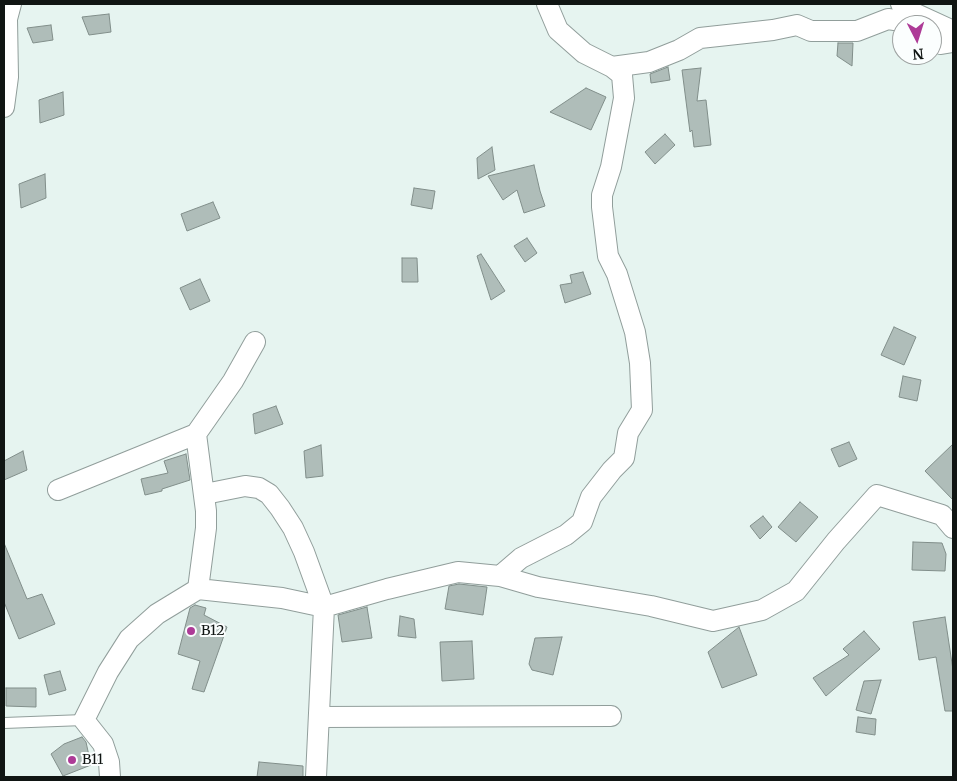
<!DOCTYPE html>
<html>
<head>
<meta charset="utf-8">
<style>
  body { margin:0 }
  #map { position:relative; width:957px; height:781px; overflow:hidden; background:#e6f4f0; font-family:Merriweather,serif }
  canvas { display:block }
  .frame { position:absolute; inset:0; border:5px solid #101513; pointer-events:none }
  .north { position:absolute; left:892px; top:15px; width:50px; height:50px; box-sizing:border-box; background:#fbfefe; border:1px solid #9da1a0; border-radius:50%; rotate:175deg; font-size:14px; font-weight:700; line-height:20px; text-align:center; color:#101513 }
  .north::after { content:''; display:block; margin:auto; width:18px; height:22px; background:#ad3b97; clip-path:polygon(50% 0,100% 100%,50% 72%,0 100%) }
</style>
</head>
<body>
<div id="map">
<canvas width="957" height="781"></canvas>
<div class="frame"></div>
<div class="north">N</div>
</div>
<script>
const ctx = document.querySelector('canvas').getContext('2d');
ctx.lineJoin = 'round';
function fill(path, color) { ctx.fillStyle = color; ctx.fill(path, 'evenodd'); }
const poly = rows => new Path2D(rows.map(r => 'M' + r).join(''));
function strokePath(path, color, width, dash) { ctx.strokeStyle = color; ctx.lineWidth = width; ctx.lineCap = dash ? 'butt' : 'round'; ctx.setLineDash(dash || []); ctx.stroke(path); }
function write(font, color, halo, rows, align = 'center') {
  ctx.font = font + ' Merriweather,serif'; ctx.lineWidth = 4; ctx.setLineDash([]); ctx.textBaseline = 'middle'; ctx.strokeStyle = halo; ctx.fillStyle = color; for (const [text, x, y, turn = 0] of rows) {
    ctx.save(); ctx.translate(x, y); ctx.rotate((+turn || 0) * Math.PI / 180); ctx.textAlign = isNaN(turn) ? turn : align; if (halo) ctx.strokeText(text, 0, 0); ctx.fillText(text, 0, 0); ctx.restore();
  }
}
const building = poly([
  [109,14,111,32,89,35,82,17,109,14],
  [51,25,53,40,33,43,27,28,51,25],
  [838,43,853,43,852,66,837,56,838,43],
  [668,67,670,80,651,83,650,74,668,67],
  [701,68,697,101,706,100,711,145,694,147,692,130,690,132,682,70,701,68],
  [586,88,606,97,591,130,550,112,586,88],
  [63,92,64,115,40,123,39,100,63,92],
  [665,134,675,145,655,164,645,152,665,134],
  [492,147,495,170,478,179,477,158,492,147],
  [534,165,540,191,545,206,524,213,517,190,503,200,488,176,534,165],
  [45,174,46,198,21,208,19,184,45,174],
  [414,188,435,191,432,209,411,205,414,188],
  [213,202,220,218,187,231,181,214,213,202],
  [527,238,537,253,525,262,514,246,527,238],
  [481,254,505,291,491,300,477,256,481,254],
  [402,258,417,258,418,282,402,282,402,258],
  [583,272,591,294,565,303,560,285,572,283,570,275,583,272],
  [200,279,210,301,190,310,180,288,200,279],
  [894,327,916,337,904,365,881,355,894,327],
  [903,376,921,380,917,401,899,397,903,376],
  [276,406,283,424,255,434,253,414,276,406],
  [849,442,857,459,839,467,831,449,849,442],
  [953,444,953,500,925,471,953,444],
  [321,445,323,476,306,478,304,451,321,445],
  [23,451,27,470,4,480,4,461,23,451],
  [186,454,190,480,162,489,162,491,145,495,141,479,168,473,164,461,186,454],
  [800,502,818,517,796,542,778,527,800,502],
  [763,516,772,527,760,539,750,526,763,516],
  [913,542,942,543,946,554,945,571,912,570,913,542],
  [4,543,27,599,42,594,55,624,19,639,4,602,4,543],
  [459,584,487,587,483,615,445,609,449,586,459,584],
  [195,605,206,608,204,615,227,627,204,692,192,689,200,661,178,654,190,608,195,605],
  [367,607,372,638,342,642,338,615,367,607],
  [400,616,414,619,416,638,398,636,400,616],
  [945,617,953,670,953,711,945,711,936,657,919,660,913,622,945,617],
  [739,627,757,675,722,688,708,652,739,627],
  [864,631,880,649,826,696,813,678,849,655,843,649,864,631],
  [562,637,553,675,532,670,529,664,535,638,562,637],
  [472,641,474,679,442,681,440,642,472,641],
  [60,671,66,690,49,695,44,675,60,671],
  [881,680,871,714,856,710,864,681,881,680],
  [6,688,36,688,36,707,6,706,6,688],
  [858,717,876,719,875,735,856,732,858,717],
  [82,737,86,742,91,765,63,776,51,754,64,744,82,737],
  [259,762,303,766,303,777,257,777,259,762]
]);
const service = poly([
  [4,723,84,720]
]);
const minor = poly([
  [901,4,914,13,953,31],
  [932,40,941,44,953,42],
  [612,67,649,62,679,50,700,38,773,30,797,25,811,31,857,31,888,19,908,22,911,25],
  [4,107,8,77,7,19,11,4],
  [58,490,196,434],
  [205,494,245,486,259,488,269,494,280,508,293,528,304,552,324,607,316,777],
  [500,576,521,558,566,535,582,522,591,497,612,470,624,458,628,433,642,410,640,363,635,332,617,274,608,256,602,207,602,195,611,167,624,98,622,75,612,67,584,53,558,30,547,4],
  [198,589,206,528,206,511,196,434,233,381,255,342],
  [319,717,611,716],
  [110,777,109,762,103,744,84,720,108,672,129,639,157,614,198,589,282,598,324,607,387,589,458,572,500,576,538,587,651,606,713,621,762,610,796,591,836,541,877,495,942,515,953,528]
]);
const markers = [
  [191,631,5,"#ad3b97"],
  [72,760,5,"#ad3b97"]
];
const poiNames = [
  ["B12",201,631],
  ["B11",82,760]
];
fill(building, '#afbdb9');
strokePath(building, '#818e8a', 1);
strokePath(service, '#919e9b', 12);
strokePath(minor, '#919e9b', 22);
strokePath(service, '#fff', 10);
strokePath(minor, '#fff', 20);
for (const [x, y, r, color] of markers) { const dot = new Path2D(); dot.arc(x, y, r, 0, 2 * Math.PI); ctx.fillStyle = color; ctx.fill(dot); strokePath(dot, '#fbfefe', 2); }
write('14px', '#101513', '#fbfefe', poiNames, 'left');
</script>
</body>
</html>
